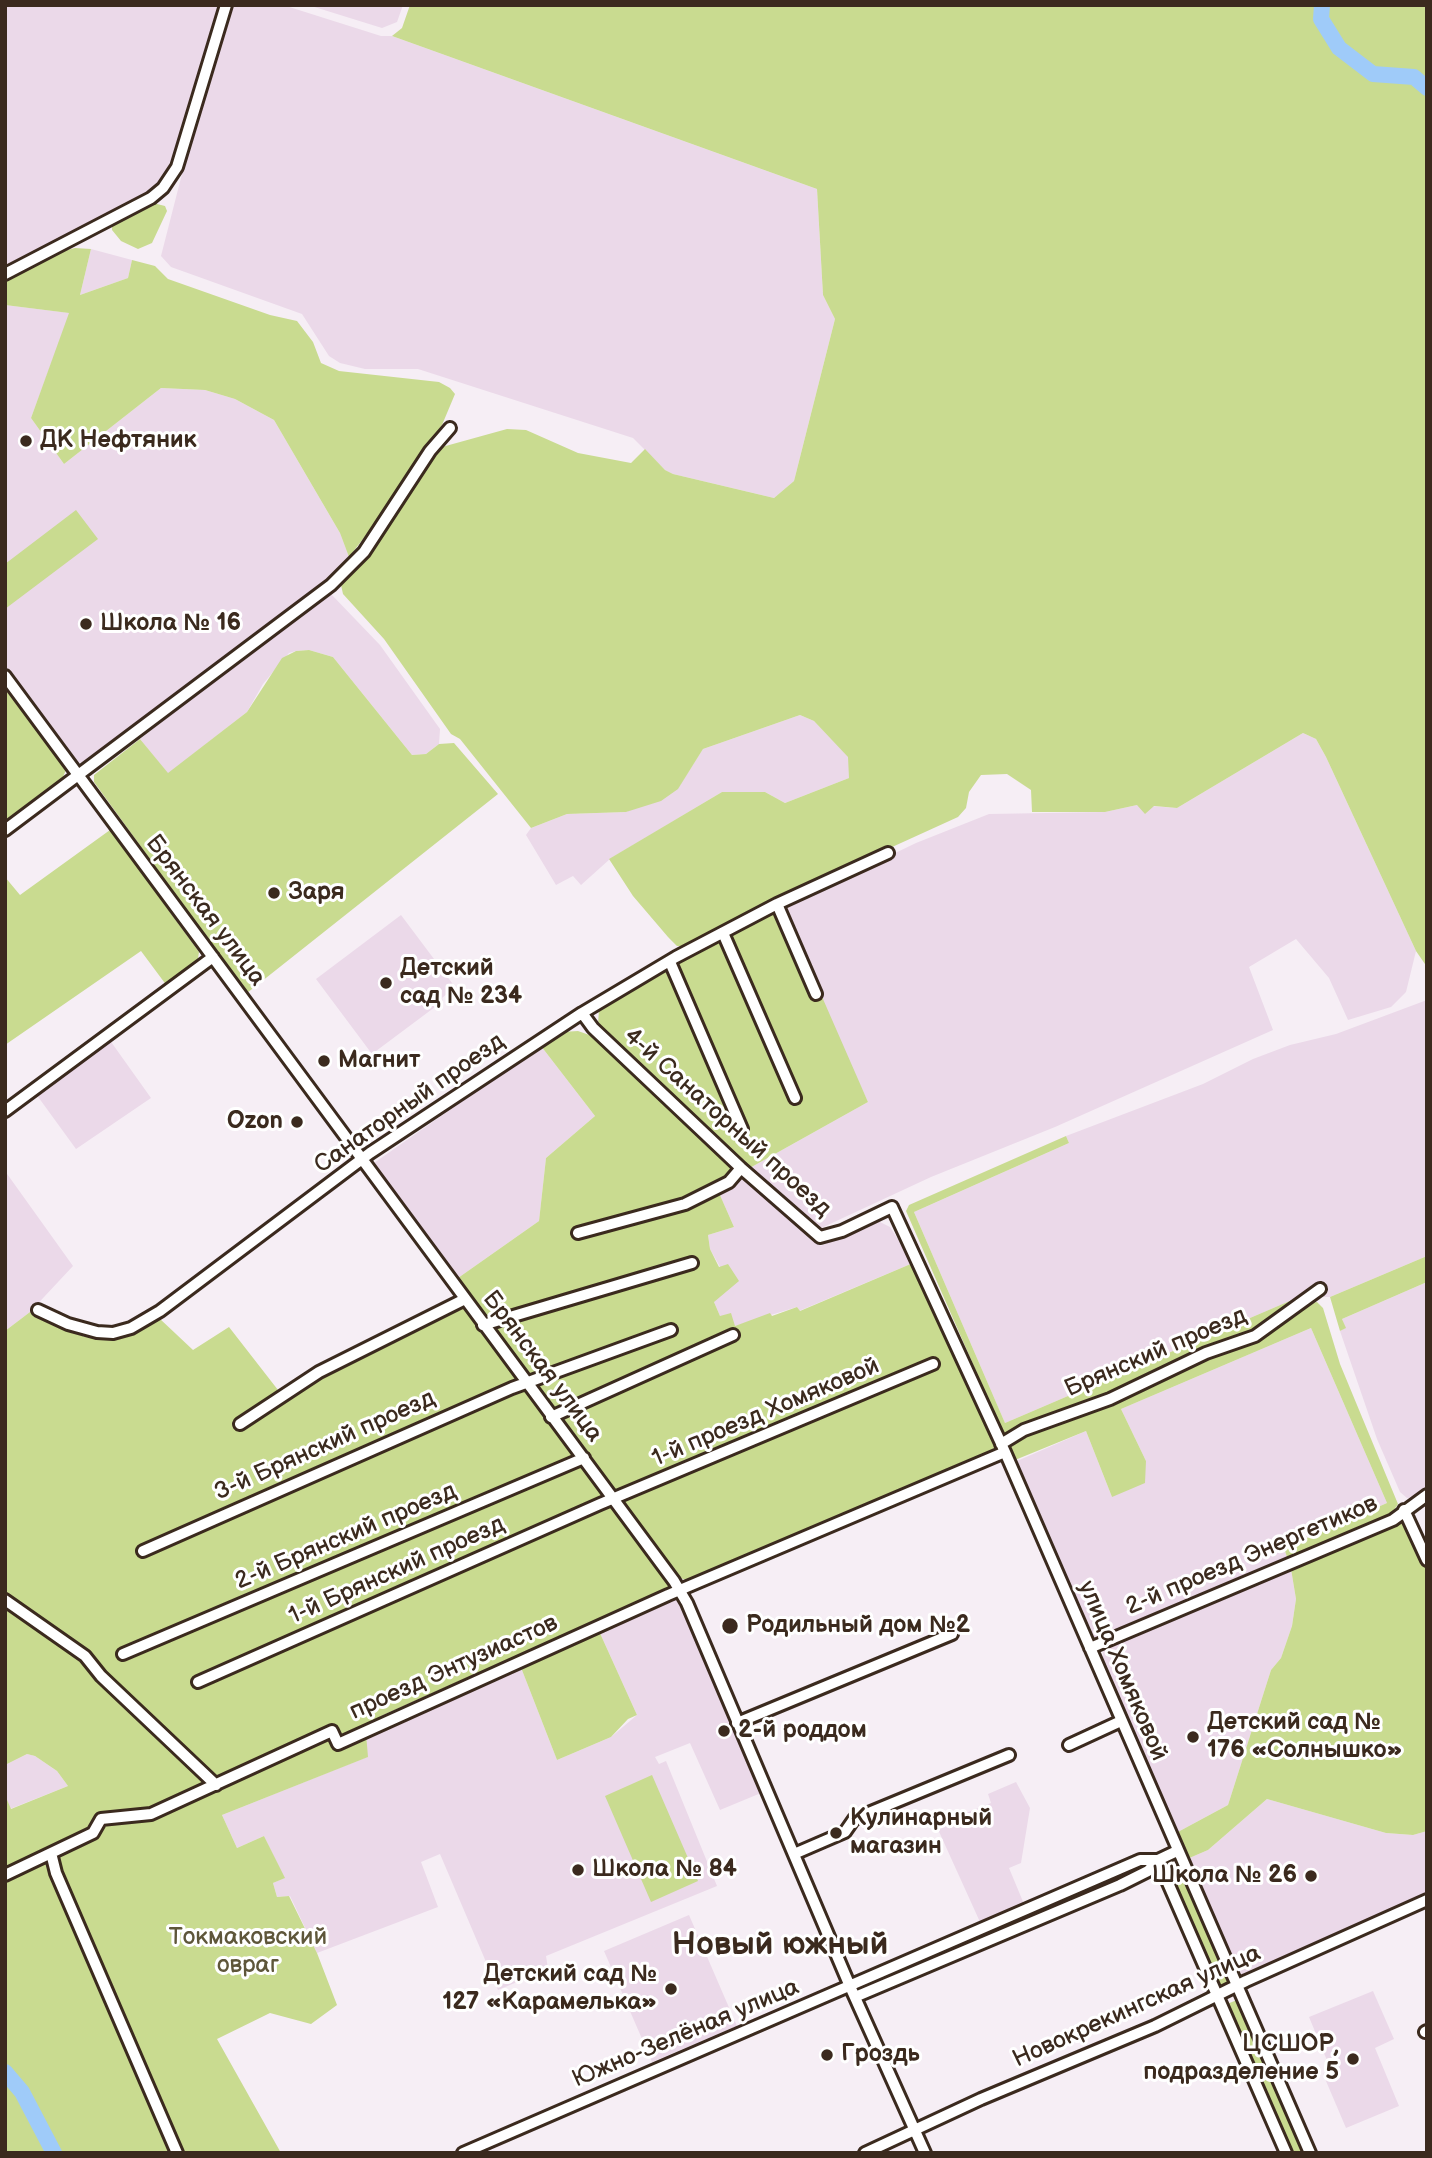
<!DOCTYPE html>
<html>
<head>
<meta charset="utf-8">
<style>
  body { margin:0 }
  #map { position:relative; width:1432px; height:2158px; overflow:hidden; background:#f6eef5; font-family:"Balsamiq Sans",sans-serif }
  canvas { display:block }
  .frame { position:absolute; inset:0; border:7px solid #3b2a1e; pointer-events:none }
</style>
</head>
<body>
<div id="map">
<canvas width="1432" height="2158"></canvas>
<div class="frame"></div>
</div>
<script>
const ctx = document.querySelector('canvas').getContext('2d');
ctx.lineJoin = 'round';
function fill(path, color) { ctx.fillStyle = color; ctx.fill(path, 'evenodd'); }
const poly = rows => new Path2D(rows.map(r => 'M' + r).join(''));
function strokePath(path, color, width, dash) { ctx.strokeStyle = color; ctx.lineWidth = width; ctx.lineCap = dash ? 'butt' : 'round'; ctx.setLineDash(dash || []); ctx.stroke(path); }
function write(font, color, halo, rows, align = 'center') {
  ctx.font = font + ' "Balsamiq Sans",sans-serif'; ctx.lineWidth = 6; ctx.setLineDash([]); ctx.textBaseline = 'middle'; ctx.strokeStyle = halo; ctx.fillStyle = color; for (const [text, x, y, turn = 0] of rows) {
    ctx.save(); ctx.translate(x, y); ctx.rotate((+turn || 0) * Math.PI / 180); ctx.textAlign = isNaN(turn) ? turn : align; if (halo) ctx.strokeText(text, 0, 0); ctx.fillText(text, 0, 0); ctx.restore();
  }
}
const built = poly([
  [5,5,222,5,169,175,149,195,5,268],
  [231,5,283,5,381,36,392,36,817,189,823,295,835,319,794,481,774,498,673,474,665,470,633,438,418,369,365,369,340,363,329,356,302,314,171,267,161,256,183,170],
  [308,5,403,5,397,22,382,28],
  [91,249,132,260,128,278,80,295],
  [5,305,70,313,31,418,64,464,161,388,205,390,235,399,274,420,340,533,349,557,330,579,87,765,75,761,5,667],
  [331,594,380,645,440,729,439,744,426,754,412,755,333,657,309,650,296,651,289,653,263,684,247,712,168,774,140,739,324,595],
  [800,715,814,721,849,757,849,778,785,803,765,792,722,792,610,859,581,885,573,876,556,885,526,835,531,828,567,814,626,812,678,788,703,749],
  [1303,733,1316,739,1326,757,1416,951,1406,992,1391,1007,1348,1020,1329,978,1296,939,1249,967,1273,1030,1055,1127,931,1177,817,1230,748,1169,868,1102,777,910,916,843,989,814,1105,812,1137,805,1177,808],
  [401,915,455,987,442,998,443,1001,372,1054,316,979],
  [1427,1000,1427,1256,1330,1297,1299,1297,1005,1423,914,1212,1069,1143,1066,1136,1203,1084,1253,1059,1290,1045,1336,1034],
  [109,1039,151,1098,76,1149,36,1094],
  [541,1046,595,1116,546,1158,539,1221,458,1278,374,1163],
  [5,1171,73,1266,30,1312,5,1331],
  [741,1175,821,1246,872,1218,890,1227,913,1263,799,1311,797,1307,735,1326,720,1316,714,1302,720,1267,710,1249,708,1235,734,1227,716,1186],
  [1427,1282,1427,1486,1415,1497,1407,1498,1400,1492,1377,1439,1340,1331,1345,1328,1342,1319],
  [1311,1328,1387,1503,1284,1548,1288,1560,1095,1639,1017,1461,1086,1431,1112,1497,1146,1461,1121,1409],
  [1291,1569,1296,1599,1292,1626,1281,1658,1271,1670,1228,1805,1176,1833,1103,1659,1103,1652,1106,1647],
  [671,1598,678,1600,682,1606,761,1793,720,1810,690,1743,655,1757,659,1764,666,1761,717,1886,546,1956,548,1969,498,1990,440,1854,421,1862,438,1907,317,1953,290,1896,277,1897,273,1883,284,1878,264,1836,237,1848,222,1815,367,1757,366,1733,520,1665,557,1760,611,1737,637,1715,599,1631],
  [27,1754,35,1756,57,1771,68,1786,10,1809,5,1794,5,1765],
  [1016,1782,1030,1808,1021,1863,1009,1868,1024,1904,980,1922,936,1825,991,1803,988,1794],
  [1267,1799,1386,1833,1413,1835,1427,1831,1427,1893,1247,1976,1238,1974,1187,1859,1208,1850],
  [689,1915,737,2026,652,2062,604,1951],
  [1373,1991,1394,2039,1375,2048,1399,2106,1346,2128,1323,2074,1331,2070,1309,2017]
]);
const green = poly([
  [410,5,1427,5,1427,967,1416,951,1326,757,1316,739,1303,733,1177,808,1154,806,1145,814,1137,805,1105,812,1032,812,1031,790,1007,774,981,775,969,792,966,808,958,817,778,899,688,946,677,946,668,937,633,896,609,859,722,792,765,792,785,803,849,778,848,757,814,721,800,715,703,749,678,789,661,801,626,812,567,814,531,828,460,739,451,734,384,639,343,594,341,585,346,575,390,523,429,462,442,447,507,429,526,430,578,453,631,463,645,449,665,470,673,474,774,498,794,481,835,319,823,295,817,189,392,36,402,28],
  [153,203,165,206,167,211,152,243,138,249,121,241,112,230,112,225],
  [75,248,91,249,80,295,128,278,132,260,155,266,168,279,270,315,297,321,313,342,321,363,339,371,439,382,450,388,455,394,442,425,384,512,349,557,340,533,274,420,235,399,205,390,161,388,64,464,31,418,69,313,5,305,5,280,63,251],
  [76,510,98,539,5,609,5,564],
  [309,650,333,657,412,755,426,754,439,744,454,743,498,794,247,993,94,782,94,775,140,739,168,773,247,712,282,658,296,651],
  [5,689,66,770,60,784,5,823],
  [110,830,199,952,197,965,167,986,141,951,5,1045,5,877,20,895],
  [777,910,788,919,868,1102,748,1169,598,1024,599,1010,721,938],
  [578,1031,595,1037,741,1175,716,1186,734,1227,708,1235,710,1249,719,1267,728,1264,739,1281,714,1302,720,1316,731,1313,735,1326,770,1313,772,1316,797,1307,800,1311,913,1263,997,1445,992,1453,688,1581,678,1577,458,1278,539,1221,546,1158,595,1116,541,1046,562,1032],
  [1066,1136,1069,1143,914,1212,1005,1423,1299,1297,1305,1304,1317,1302,1323,1308,1340,1364,1398,1504,1390,1516,1288,1560,1284,1548,1387,1503,1311,1328,1121,1409,1146,1461,1145,1483,1112,1497,1086,1431,1015,1460,906,1211,909,1205],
  [1427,1256,1427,1282,1342,1319,1346,1328,1340,1331,1330,1297],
  [462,1303,669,1583,668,1588,381,1716,366,1733,368,1757,222,1815,237,1848,264,1836,285,1878,273,1883,277,1897,289,1896,317,1953,337,2005,311,2024,270,2013,217,2039,281,2153,5,2153,5,1795,11,1809,68,1786,57,1771,35,1756,27,1754,5,1765,5,1331,30,1312,85,1337,113,1338,134,1332,159,1318,193,1350,229,1327,285,1399,323,1374],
  [1403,1520,1427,1569,1427,1831,1413,1835,1386,1833,1267,1799,1208,1850,1187,1859,1176,1833,1228,1805,1271,1670,1281,1658,1292,1626,1296,1599,1291,1569],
  [599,1631,637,1715,628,1719,611,1737,557,1760,520,1665],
  [652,1775,698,1881,651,1902,605,1796],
  [1176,1866,1183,1871,1231,1980,1220,1989,1216,1986,1168,1871],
  [1237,2000,1241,2002,1306,2153,1289,2153,1227,2008,1227,2004]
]);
const river = poly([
  [1322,5,1321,19,1339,48,1373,74,1414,77,1427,88],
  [5,2072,22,2092,54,2153]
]);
const minor = poly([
  [5,274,151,198,163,188,177,167,226,5],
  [5,676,674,1581,687,1603,849,1984,925,2153],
  [5,830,331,585,364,552,430,451,450,428],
  [777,904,816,994],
  [723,933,795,1098],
  [670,962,742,1129],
  [582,1013,593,1028,741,1168,820,1237,842,1231,892,1207,1005,1452,1310,2153],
  [5,1111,213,957],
  [578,1233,685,1204,729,1182,741,1168],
  [38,1310,68,1324,97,1332,113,1333,131,1328,160,1311,370,1153,582,1013,676,957,777,904,888,853],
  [483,1325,692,1263],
  [551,1417,733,1335],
  [240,1424,319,1372,465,1299],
  [1001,1444,1024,1430,1110,1399,1206,1353,1255,1336,1320,1289],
  [1404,1510,1427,1560],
  [143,1551,512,1388,671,1330],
  [5,1600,85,1656,101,1676,216,1785],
  [1090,1648,1393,1520,1427,1495],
  [123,1654,584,1458],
  [198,1682,600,1504,933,1364],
  [737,1723,952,1634],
  [1069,1745,1121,1721],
  [51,1853,56,1873,177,2153],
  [794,1854,845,1832,854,1819,1009,1755],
  [5,1875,93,1833,101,1819,151,1814,332,1731,338,1744,668,1595,1005,1452],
  [855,1997,1120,1885,1148,1871,1158,1860,1286,2153],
  [1425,2032,1427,2031],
  [463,2153,1140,1860,1158,1860,1177,1851],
  [865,2153,981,2099,1155,2026,1246,1981,1427,1900]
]);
const markers = [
  [26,441,7,"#3b2a1e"],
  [86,624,7,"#3b2a1e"],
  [274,893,7,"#3b2a1e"],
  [386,983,7,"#3b2a1e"],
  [324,1061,7,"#3b2a1e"],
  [297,1122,7,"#3b2a1e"],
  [730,1626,9,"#3b2a1e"],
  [724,1731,7,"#3b2a1e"],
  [1193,1737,7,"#3b2a1e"],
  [836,1833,7,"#3b2a1e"],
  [578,1870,7,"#3b2a1e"],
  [1311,1876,7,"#3b2a1e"],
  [671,1989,7,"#3b2a1e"],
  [827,2055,7,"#3b2a1e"],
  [1353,2059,7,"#3b2a1e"]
];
const poiNames = [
  ["ДК Нефтяник",40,441],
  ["Школа № 16",100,624],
  ["Заря",288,893],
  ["Детский",400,969],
  ["сад № 234",400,997],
  ["Магнит",338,1061],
  ["Ozon",283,1122,"right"],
  ["Родильный дом №2",746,1626],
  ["Детский сад №",1207,1723],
  ["176 «Солнышко»",1207,1751],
  ["2-й роддом",738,1731],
  ["Кулинарный",850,1819],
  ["магазин",850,1847],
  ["Школа № 84",592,1870],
  ["Школа № 26",1297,1876,"right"],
  ["Детский сад №",657,1975,"right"],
  ["127 «Карамелька»",657,2003,"right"],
  ["ЦСШОР,",1339,2045,"right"],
  ["подразделение 5",1339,2073,"right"],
  ["Гроздь",841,2055]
];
const streetNames = [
  ["Брянская улица",205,911,53],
  ["Санаторный проезд",410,1104,-35],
  ["4-й Санаторный проезд",727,1123,42],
  ["Брянский проезд",1156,1353,-23],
  ["Брянская улица",542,1367,53],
  ["1-й проезд Хомяковой",766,1413,-23],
  ["3-й Брянский проезд",325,1446,-24],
  ["2-й Брянский проезд",346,1537,-23],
  ["2-й проезд Энергетиков",1252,1556,-23],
  ["1-й Брянский проезд",397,1571,-24],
  ["проезд Энтузиастов",454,1668,-24],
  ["улица Хомяковой",1122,1671,67],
  ["Новокрекингская улица",1137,2007,-24],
  ["Южно-Зелёная улица",686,2034,-23]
];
const parkNames = [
  ["Токмаковский",248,1938],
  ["овраг",248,1966]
];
const districtNames = [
  ["Новый южный",780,1946]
];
fill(built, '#ebd9e9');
fill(green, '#c9db90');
strokePath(river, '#9fcbf9', 16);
strokePath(minor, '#3b2a1e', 16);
strokePath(minor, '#fff', 10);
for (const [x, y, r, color] of markers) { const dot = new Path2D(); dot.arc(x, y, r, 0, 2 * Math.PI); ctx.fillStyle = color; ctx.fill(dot); strokePath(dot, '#fff', 2.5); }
write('bold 24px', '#3b2a1e', '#fff', poiNames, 'left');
write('24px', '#3b2a1e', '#fff', streetNames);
write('24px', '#5e563a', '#fff', parkNames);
write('bold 32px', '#3b2a1e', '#fff', districtNames);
</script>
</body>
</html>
